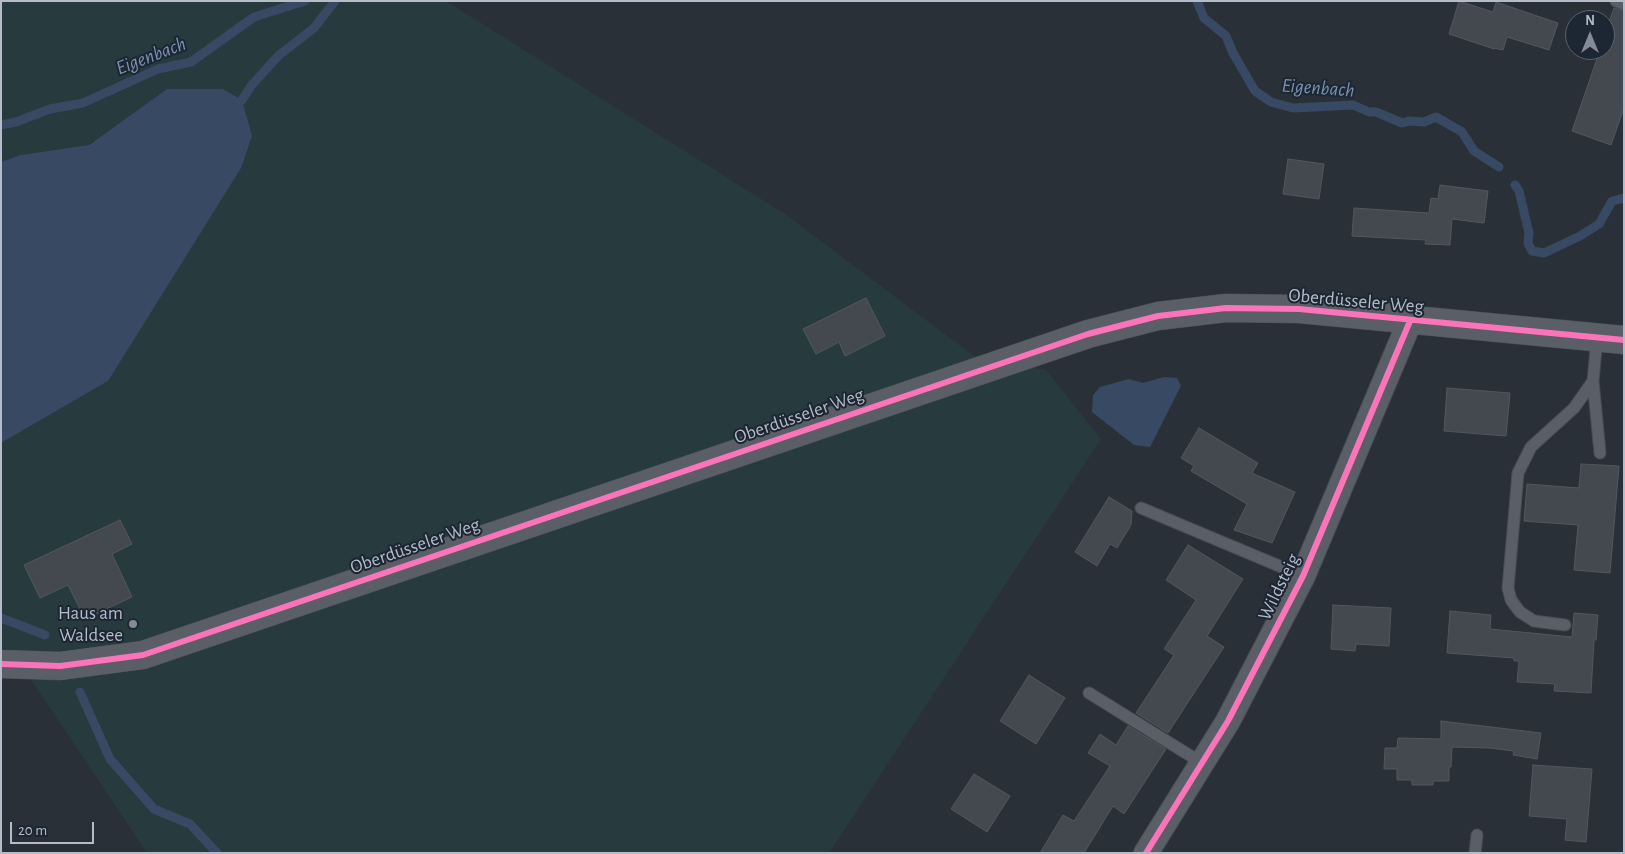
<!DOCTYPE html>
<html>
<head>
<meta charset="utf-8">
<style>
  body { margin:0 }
  #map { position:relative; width:1625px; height:854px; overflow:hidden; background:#2a3038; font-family:"Alegreya Sans",sans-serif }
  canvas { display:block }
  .frame { position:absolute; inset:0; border:2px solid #b4bcc9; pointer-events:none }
  .north { position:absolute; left:1565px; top:10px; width:50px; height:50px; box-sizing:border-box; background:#1d2633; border:1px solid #59626f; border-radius:50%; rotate:0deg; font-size:14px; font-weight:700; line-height:20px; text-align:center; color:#b4bcc9 }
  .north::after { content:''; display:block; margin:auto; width:18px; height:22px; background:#848b96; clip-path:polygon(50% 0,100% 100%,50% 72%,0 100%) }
  .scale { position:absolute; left:10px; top:822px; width:84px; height:22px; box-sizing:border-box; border:2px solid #b4bcc9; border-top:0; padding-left:6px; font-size:15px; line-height:18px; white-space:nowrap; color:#b4bcc9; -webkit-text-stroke:4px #1d2633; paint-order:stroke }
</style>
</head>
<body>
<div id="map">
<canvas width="1625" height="854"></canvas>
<div class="frame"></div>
<div class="north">N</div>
<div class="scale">20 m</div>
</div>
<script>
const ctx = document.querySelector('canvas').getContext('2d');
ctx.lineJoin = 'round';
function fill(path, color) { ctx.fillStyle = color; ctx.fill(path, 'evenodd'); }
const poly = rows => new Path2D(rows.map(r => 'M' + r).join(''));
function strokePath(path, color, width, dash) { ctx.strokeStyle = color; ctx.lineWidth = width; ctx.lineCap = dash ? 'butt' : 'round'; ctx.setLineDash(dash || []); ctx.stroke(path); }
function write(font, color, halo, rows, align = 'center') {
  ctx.font = font + ' "Alegreya Sans",sans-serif'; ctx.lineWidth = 4; ctx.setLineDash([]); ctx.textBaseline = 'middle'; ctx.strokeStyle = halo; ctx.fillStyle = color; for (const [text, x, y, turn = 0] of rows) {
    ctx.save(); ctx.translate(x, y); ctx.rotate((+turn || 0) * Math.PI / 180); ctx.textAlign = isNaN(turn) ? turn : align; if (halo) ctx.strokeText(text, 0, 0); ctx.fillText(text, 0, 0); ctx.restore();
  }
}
const green = poly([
  [1,1,446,1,785,214,978,359,1046,370,1101,439,829,853,147,853,11,650,1,648,1,443,108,381,242,100,223,89,167,89,88,145,20,155,1,162]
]);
const water = poly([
  [167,89,223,89,242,100,252,136,241,168,108,381,1,443,1,162,20,155,89,145],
  [1164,377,1177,378,1181,386,1150,447,1134,445,1092,412,1093,395,1100,387,1129,379,1143,383]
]);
const stream = poly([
  [1197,1,1204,18,1226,36,1233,53,1255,91,1271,102,1293,108,1353,105,1369,112,1376,112,1402,123,1409,121,1424,122,1436,117,1462,132,1474,151,1499,167],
  [233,106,242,100,251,86,278,56,314,28,335,1],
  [1,125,16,122,50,109,83,103,158,69,191,62,254,17,305,1],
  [1515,185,1519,191,1529,233,1528,243,1532,251,1544,253,1580,236,1599,224,1612,201,1624,198],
  [1,618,45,635],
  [80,692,110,759,154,809,190,824,217,853]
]);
const building = poly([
  [1459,1,1493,12,1496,2,1558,23,1549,50,1507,37,1503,50,1494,48,1494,49,1449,34,1459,1],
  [1614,8,1624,11,1624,108,1611,145,1572,131,1600,50,1605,50,1605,34,1614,8],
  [1288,159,1324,164,1319,199,1283,194,1288,159],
  [1440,185,1488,191,1484,223,1452,219,1450,245,1425,244,1426,240,1352,236,1354,208,1429,213,1431,198,1438,199,1440,185],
  [866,298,885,336,845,356,839,342,816,354,803,329,866,298],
  [1447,388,1510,393,1506,436,1444,431,1447,388],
  [1199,428,1258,463,1252,473,1295,492,1272,543,1234,530,1247,504,1191,471,1194,466,1181,458,1199,428],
  [1581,464,1619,466,1610,573,1574,570,1578,525,1524,521,1527,484,1579,488,1581,464],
  [1109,497,1132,511,1131,525,1117,548,1110,544,1097,566,1075,552,1109,497],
  [120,520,132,544,112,554,132,597,85,619,68,585,40,598,24,565,120,520],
  [1188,545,1243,579,1207,636,1224,647,1168,733,1136,713,1174,655,1164,649,1196,600,1166,580,1188,545],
  [1333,605,1391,608,1389,646,1356,644,1355,651,1331,649,1333,605],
  [1450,611,1491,615,1490,629,1572,637,1574,613,1598,615,1596,640,1594,640,1591,693,1554,691,1555,684,1517,682,1519,661,1514,661,1514,658,1447,653,1450,611],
  [1029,675,1065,698,1036,744,1000,721,1029,675],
  [1441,721,1541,733,1537,759,1513,755,1514,751,1490,748,1452,747,1451,767,1449,767,1449,781,1433,781,1433,785,1412,785,1412,780,1397,780,1397,769,1384,769,1385,748,1397,748,1398,738,1441,739,1441,721],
  [1128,726,1166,749,1124,814,1113,806,1084,853,1040,853,1063,815,1074,821,1110,766,1088,753,1100,734,1116,745,1128,726],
  [1533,765,1592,769,1586,842,1565,840,1567,819,1529,816,1533,765],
  [974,774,1010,796,987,832,951,809,974,774]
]);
const service = poly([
  [1616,1,1624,4],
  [1597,338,1593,381,1600,453],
  [1141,508,1303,576],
  [1565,625,1534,621,1520,612,1511,600,1508,588,1518,473,1531,447,1574,408,1593,381],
  [1089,693,1202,763],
  [1475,853,1477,835]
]);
const minor = poly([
  [1146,853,1228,721,1303,576,1410,321]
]);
const tertiary = poly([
  [1,664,60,666,143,655,1088,334,1158,316,1226,308,1299,309,1624,340]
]);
const cycleway = poly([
  [1,664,60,666,143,655,1088,334,1158,316,1226,308,1299,309,1624,340],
  [1146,853,1228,721,1303,576,1410,321]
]);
const markers = [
  [133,624,5,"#848b96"]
];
const streetNames = [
  ["Oberdüsseler Weg",1356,301,5],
  ["Oberdüsseler Weg",799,416,-19],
  ["Oberdüsseler Weg",415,546,-19],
  ["Wildsteig",1279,587,-64]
];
const poiNames = [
  ["Haus am",123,613],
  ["Waldsee",123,635]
];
const waterNames = [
  ["Eigenbach",151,56,-21],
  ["Eigenbach",1318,88,4]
];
fill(green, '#273a3e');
fill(water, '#384963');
strokePath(stream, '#384963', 9);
fill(building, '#444950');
strokePath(building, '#52575f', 1);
strokePath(service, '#484c53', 13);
strokePath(minor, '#484c53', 26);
strokePath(tertiary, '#484c53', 29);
strokePath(service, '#5a5e66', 11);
strokePath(minor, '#5a5e66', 24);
strokePath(tertiary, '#5a5e66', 28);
strokePath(cycleway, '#fb73b8', 6);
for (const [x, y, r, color] of markers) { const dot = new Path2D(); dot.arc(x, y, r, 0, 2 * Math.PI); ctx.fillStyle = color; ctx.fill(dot); strokePath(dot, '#1d2633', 2); }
write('19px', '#b4bcc9', '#1d2633', streetNames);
write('19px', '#b4bcc9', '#1d2633', poiNames, 'right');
write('italic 20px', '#7c92b1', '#1d2633', waterNames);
</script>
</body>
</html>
